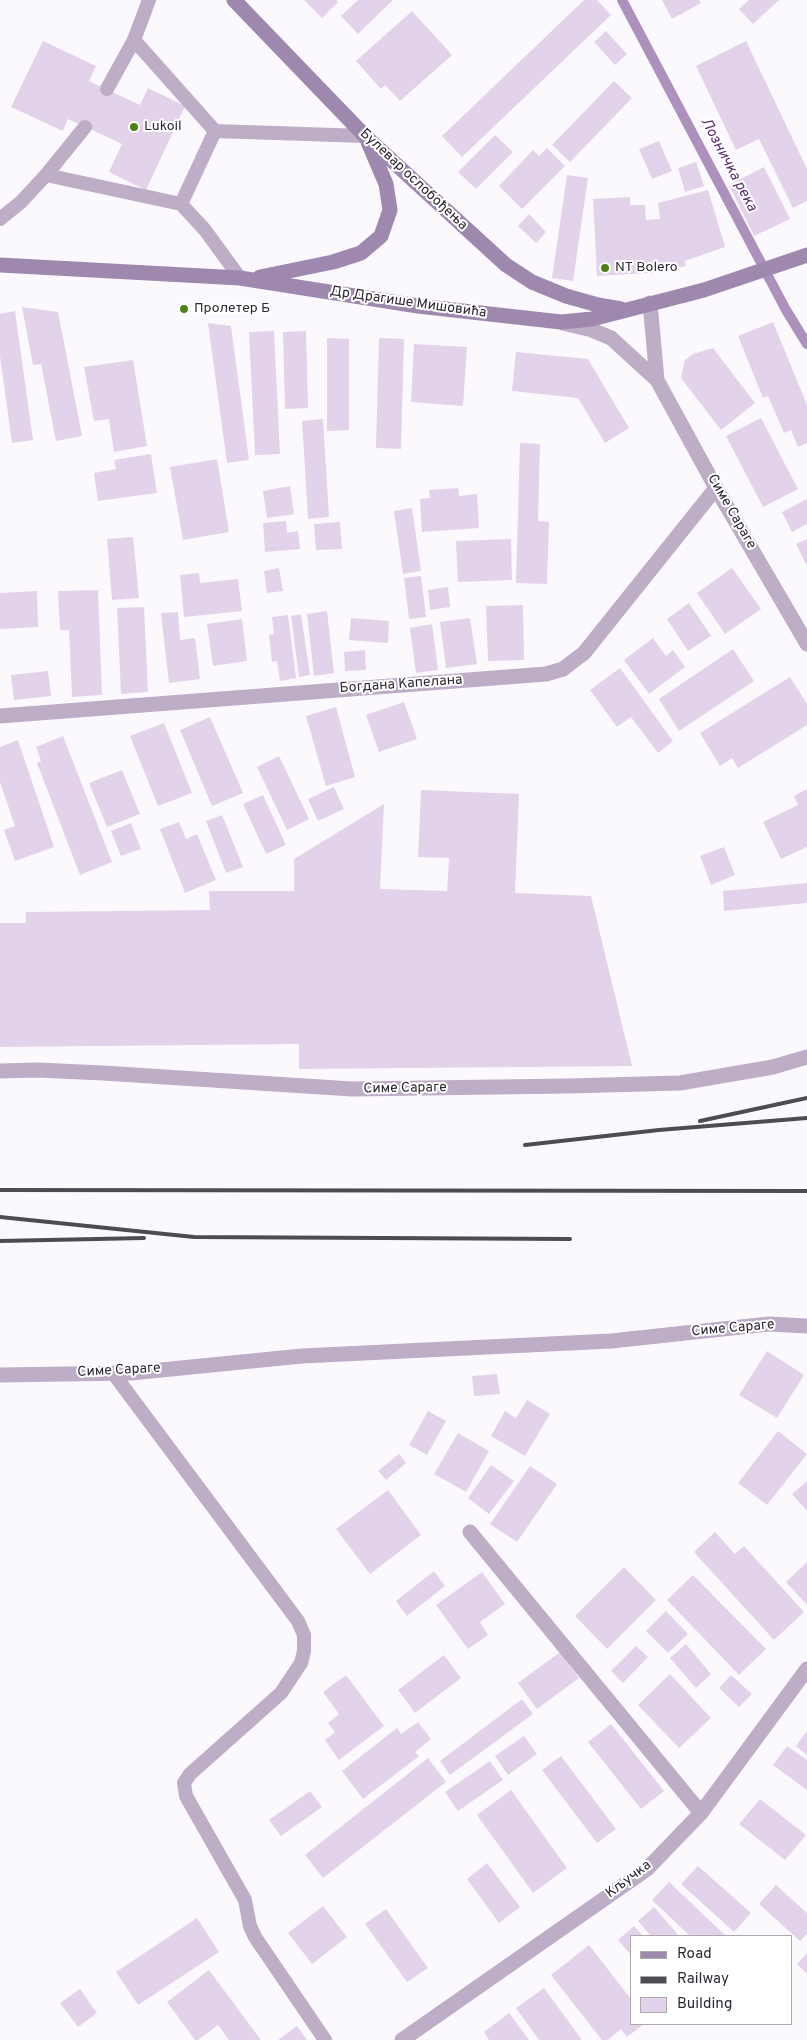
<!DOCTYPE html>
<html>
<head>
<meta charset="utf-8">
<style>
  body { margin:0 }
  #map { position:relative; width:807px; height:2040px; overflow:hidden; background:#fcf9fe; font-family:Overpass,sans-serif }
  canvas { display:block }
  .legend { position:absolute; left:630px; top:1935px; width:162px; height:90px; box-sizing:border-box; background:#fff; border:1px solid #aba9ac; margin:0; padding:6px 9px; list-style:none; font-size:15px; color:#2c2730 }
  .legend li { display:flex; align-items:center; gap:10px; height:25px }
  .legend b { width:25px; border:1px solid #aba9ac }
</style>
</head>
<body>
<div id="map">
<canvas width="807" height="2040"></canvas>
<ul class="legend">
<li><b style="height:6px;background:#9f88ad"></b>Road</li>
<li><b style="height:6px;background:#4f4b53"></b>Railway</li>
<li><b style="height:14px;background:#e2d3eb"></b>Building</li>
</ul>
</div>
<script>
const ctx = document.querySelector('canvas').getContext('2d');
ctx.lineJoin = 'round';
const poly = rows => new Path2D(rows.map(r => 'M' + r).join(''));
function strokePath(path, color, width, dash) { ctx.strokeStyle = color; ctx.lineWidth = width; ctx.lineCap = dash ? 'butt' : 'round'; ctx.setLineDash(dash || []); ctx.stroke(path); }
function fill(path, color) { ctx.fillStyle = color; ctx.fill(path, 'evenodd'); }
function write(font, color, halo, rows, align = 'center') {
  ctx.font = font + ' Overpass,sans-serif'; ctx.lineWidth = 4; ctx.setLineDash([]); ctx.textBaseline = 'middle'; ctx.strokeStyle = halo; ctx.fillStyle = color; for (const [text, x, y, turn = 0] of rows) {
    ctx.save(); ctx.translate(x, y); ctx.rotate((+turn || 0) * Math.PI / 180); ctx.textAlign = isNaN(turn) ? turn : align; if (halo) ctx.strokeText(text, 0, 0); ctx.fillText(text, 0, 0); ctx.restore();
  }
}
const stream = poly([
  [622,0,786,310,807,344]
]);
const building = poly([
  [304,0,336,0,338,2,322,18],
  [358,0,393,0,358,34,341,16],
  [584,0,597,0,611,15,462,157,442,136],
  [662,0,699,0,701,3,672,19],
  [749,0,779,0,753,24,739,9],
  [412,11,452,55,400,101,385,85,381,89,356,61],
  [606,31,627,54,615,65,594,42],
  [43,41,96,66,89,81,140,105,148,88,185,106,146,190,109,172,122,144,68,119,63,131,11,107],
  [746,41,807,169,807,201,793,208,759,139,736,150,696,66],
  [614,81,632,98,570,162,552,145],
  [495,135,513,152,476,189,458,172],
  [659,141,672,171,652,179,639,149],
  [547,148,565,166,522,209,499,186,533,150,539,156],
  [696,162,704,186,685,192,678,168],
  [764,167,790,219,754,236,729,185],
  [567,175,588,178,573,281,552,278],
  [708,190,725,247,685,261,686,266,663,272,597,276,593,199,630,197,630,205,645,205,646,220,660,219,658,203],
  [529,214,546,232,536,243,518,226],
  [22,307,58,312,82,436,56,441,41,364,33,365],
  [15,311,33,440,12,443,0,356,0,314],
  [773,322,807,405,807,443,798,447,791,430,784,433,768,396,763,398,738,336],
  [208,323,231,326,249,460,227,463],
  [274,331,280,454,255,455,249,332],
  [306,331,308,408,285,409,283,332],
  [327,338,349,339,349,430,327,431],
  [379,338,404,339,401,449,376,448],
  [414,344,467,347,463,406,411,402],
  [713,348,755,403,721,430,681,378,685,360,693,354],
  [516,352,588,359,629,428,605,443,578,398,512,391],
  [133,360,147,446,114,452,109,419,94,421,84,367],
  [761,418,798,489,763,507,726,436],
  [323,419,329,517,308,519,302,421],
  [520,443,540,444,538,521,549,522,547,584,516,583],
  [151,454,157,493,98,501,94,473,116,469,114,460],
  [217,459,229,532,183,540,170,467],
  [290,486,294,514,267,518,263,491],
  [458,488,459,496,477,494,479,528,422,532,420,499,430,498,429,490],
  [807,499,807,524,792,532,782,512],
  [412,508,421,571,403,574,394,511],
  [286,521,287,533,298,531,300,549,265,552,263,523],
  [340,522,342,549,316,550,314,524],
  [133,537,139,598,112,600,107,539],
  [511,539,512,580,458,582,456,541],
  [807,539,807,566,796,544],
  [279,568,283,591,267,593,264,571],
  [732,568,761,609,725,634,697,593],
  [199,573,200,583,238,579,242,611,184,617,180,575],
  [421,576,426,617,409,619,404,578],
  [448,587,450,607,430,610,428,590],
  [98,590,102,695,72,697,69,630,60,630,58,591],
  [37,591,38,627,0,629,0,593],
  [689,603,711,636,688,651,667,619],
  [523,605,524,660,488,661,486,606],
  [144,607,148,692,121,694,117,608],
  [327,611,334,673,314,676,307,614],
  [178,612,180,640,195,638,200,679,169,683,161,613],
  [301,614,310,675,299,677,291,616],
  [288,615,296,678,280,681,277,661,272,662,269,635,274,634,272,617],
  [351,618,389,621,388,643,349,640],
  [470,618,477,664,446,668,440,622],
  [242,619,247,661,213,666,207,624],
  [432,624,438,670,416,673,410,628],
  [653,638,666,656,673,650,685,667,649,694,624,660],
  [733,649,754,681,679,731,659,699],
  [365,650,366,670,345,671,344,652],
  [620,668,673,741,658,753,631,717,617,727,590,690],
  [48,671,51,696,14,700,11,675],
  [790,677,807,704,807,725,738,768,732,758,720,766,700,733],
  [404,702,417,739,379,752,366,715],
  [336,707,355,777,326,786,306,716],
  [210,717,243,793,212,806,180,730],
  [164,723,192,793,158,806,130,736],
  [63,736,112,862,80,875,37,763,41,761,36,747],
  [18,740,54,847,15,861,4,830,15,826,0,782,0,747],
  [279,756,309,819,287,830,257,767],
  [122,770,140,814,107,827,89,783],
  [334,787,344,809,318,821,308,799],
  [807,789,807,847,781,859,763,822,798,805,794,796],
  [421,790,519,794,515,893,591,896,632,1066,299,1069,299,1044,0,1047,0,923,26,923,26,912,210,910,209,891,294,891,294,859,384,804,380,889,447,891,449,858,418,857],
  [263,795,286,845,266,854,243,804],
  [222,815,243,867,226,873,206,821],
  [179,822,186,839,197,834,216,880,185,893,160,829],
  [131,823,141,849,121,856,111,831],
  [724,847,735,875,711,885,700,856],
  [807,883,807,903,724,911,723,891],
  [767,1351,804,1375,777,1418,739,1395],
  [497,1374,500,1394,474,1396,472,1376],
  [527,1400,550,1414,525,1456,491,1436,505,1411,516,1418],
  [428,1411,446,1421,427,1455,409,1445],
  [778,1431,807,1454,767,1505,738,1483],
  [458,1433,489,1451,466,1492,434,1474],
  [399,1454,406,1463,386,1480,378,1471],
  [491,1465,514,1481,489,1514,468,1498],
  [530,1466,557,1484,517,1542,490,1524],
  [807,1481,807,1511,792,1494],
  [388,1490,421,1535,370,1574,336,1529],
  [715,1532,735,1554,744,1546,804,1612,774,1640,694,1552],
  [807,1562,807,1605,786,1582],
  [624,1567,656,1600,607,1649,575,1616],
  [434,1571,445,1586,407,1616,396,1601],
  [482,1572,505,1604,480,1622,488,1635,468,1649,436,1605],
  [693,1575,766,1649,739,1675,667,1600],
  [666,1611,688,1634,668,1653,646,1631],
  [686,1644,711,1674,696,1688,670,1658],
  [636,1646,648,1657,623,1683,611,1671],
  [560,1652,579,1678,537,1709,518,1683],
  [444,1655,461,1678,415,1713,398,1690],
  [670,1674,711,1718,679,1748,638,1705],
  [346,1675,384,1726,339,1760,325,1740,335,1732,328,1723,339,1714,323,1692],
  [731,1675,752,1694,739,1707,719,1688],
  [522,1699,533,1714,450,1775,440,1761],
  [418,1722,431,1739,415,1752,419,1756,363,1799,342,1771,397,1728,401,1734],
  [611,1724,664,1791,641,1809,588,1742],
  [807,1731,807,1755,796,1746],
  [524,1736,537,1754,508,1775,495,1756],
  [787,1746,807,1760,807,1790,773,1765],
  [561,1756,616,1829,597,1843,542,1770],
  [428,1758,446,1782,323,1878,305,1855],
  [490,1761,503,1780,458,1811,445,1792],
  [511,1790,567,1868,533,1893,477,1815],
  [310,1791,322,1807,281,1836,269,1820],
  [760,1799,806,1835,785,1860,739,1824],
  [487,1863,520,1907,499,1923,467,1879],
  [698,1866,751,1913,734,1932,681,1884],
  [669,1882,726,1936,690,1936,652,1900],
  [776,1885,807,1913,807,1934,800,1941,759,1904],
  [323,1906,347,1937,312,1964,288,1933],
  [654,1907,679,1936,651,1936,638,1921],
  [386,1909,428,1968,407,1982,365,1924],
  [197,1918,219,1952,138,2005,116,1972],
  [634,1926,643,1936,631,1936,631,1955,618,1940],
  [589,1945,631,1999,631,2024,644,2024,627,2037,621,2029,608,2040,602,2040,551,1975],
  [807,1953,807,1974,797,1964],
  [209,1970,261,2040,229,2040,218,2025,198,2040,195,2040,167,2002],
  [544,1988,582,2040,539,2040,516,2008],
  [80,1989,97,2013,78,2027,60,2003],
  [509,2013,529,2040,489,2040,484,2032],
  [297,2026,307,2040,278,2040]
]);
const lane = poly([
  [134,40,215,131,365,136],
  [107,89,134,40,149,0],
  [46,175,181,204,205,230,240,278],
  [181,204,215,131],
  [0,219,21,202,46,175,85,127],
  [113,1373,298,1621,304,1635,304,1651,301,1663,281,1693,190,1774,184,1783,186,1796,245,1900,250,1926,255,1937,325,2040]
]);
const street = poly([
  [650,303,657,380],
  [563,323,592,330,611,338,657,380,716,488,807,644],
  [0,716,546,674,563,669,584,653,716,488],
  [0,1071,37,1070,103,1073,352,1089,569,1086,680,1083,773,1067,807,1057],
  [0,1375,131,1373,302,1356,611,1341,769,1324,807,1326],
  [470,1532,701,1813],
  [402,2040,647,1869,701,1813,807,1669]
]);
const secondary = poly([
  [234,0,365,136,506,265,532,282,566,296,598,305,621,309],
  [0,265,240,278,418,306,561,322,592,319,704,290,807,255],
  [260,277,333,262,361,253,381,236,390,210,386,184,368,142]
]);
const rail = poly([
  [700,1121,807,1098],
  [525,1145,659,1130,807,1118],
  [0,1190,807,1191],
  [0,1217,194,1237,570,1239],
  [0,1241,144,1238]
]);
const markers = [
  [134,127,5,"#4c8013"],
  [605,268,5,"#4c8013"],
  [184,309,5,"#4c8013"]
];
const poiNames = [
  ["Lukoil",144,127],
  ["NT Bolero",615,268],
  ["Пролетер Б",194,309]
];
const streetNames = [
  ["Булевар ослобођења",413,180,43],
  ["Др Драгише Мишовића",408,303,8],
  ["Симе Сараге",731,512,60],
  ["Богдана Капелана",401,685,-4],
  ["Симе Сараге",405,1089,-1],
  ["Симе Сараге",733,1329,-5],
  ["Симе Сараге",119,1371,-3],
  ["Кључка",629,1880,-37]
];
const waterNames = [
  ["Лозничка река",728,165,62]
];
strokePath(stream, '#ad91bd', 10);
fill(building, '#e2d3eb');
strokePath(lane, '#bdadc7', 14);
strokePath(street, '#bdadc7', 15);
strokePath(secondary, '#9f88ad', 15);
strokePath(rail, '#4f4b53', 4);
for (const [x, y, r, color] of markers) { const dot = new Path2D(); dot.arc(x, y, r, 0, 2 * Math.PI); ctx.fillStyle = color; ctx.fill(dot); strokePath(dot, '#fff', 2); }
write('14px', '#2c2730', '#fff', poiNames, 'left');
write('14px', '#2c2730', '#fff', streetNames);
write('italic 15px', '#5a2d71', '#fff', waterNames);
</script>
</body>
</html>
